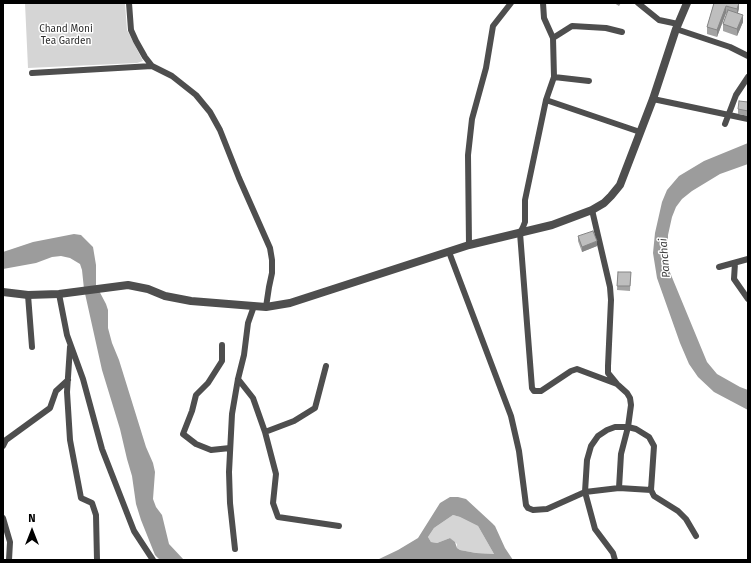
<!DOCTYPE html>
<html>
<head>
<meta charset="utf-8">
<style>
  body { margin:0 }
  #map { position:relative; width:751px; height:563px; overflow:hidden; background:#fff; font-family:"Fira Sans",sans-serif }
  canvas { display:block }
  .frame { position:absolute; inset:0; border:4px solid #000; pointer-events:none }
  .north { position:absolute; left:12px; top:511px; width:40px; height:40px; -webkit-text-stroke:3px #fff; paint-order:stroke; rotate:0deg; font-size:11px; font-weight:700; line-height:16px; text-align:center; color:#000 }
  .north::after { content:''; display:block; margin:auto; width:14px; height:18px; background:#000; clip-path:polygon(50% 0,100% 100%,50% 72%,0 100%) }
</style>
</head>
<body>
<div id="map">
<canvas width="751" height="563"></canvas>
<div class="frame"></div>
<div class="north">N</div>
</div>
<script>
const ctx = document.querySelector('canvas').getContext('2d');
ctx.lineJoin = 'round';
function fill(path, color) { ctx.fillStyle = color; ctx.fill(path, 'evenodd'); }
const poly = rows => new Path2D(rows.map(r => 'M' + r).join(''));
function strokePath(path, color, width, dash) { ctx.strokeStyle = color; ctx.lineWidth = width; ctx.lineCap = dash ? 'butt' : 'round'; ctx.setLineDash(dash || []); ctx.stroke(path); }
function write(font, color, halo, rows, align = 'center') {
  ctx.font = font + ' "Fira Sans",sans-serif'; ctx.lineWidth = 3; ctx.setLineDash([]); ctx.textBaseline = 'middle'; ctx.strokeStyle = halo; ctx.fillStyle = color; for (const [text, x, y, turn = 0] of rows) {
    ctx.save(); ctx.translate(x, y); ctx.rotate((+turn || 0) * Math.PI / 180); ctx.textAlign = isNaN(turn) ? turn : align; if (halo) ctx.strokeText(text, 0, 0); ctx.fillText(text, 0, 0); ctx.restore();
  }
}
const green = poly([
  [25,3,125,3,127,30,143,61,137,63,28,68],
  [453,515,460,517,478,526,494,554,476,553,460,550,457,548,457,544,450,538,437,543,431,542,428,537,434,528]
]);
const water = poly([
  [748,143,748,164,720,174,692,191,682,199,676,207,672,217,668,235,668,259,669,270,707,362,717,374,740,387,748,390,748,410,714,392,698,377,689,364,680,343,657,278,653,253,655,233,662,202,667,190,679,176,704,161],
  [74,234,81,235,93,247,96,265,96,285,106,304,108,310,108,328,112,343,119,360,146,447,153,463,155,472,153,499,156,507,162,515,169,544,184,560,160,560,155,555,141,520,136,504,132,476,127,459,120,429,102,370,84,289,82,270,80,264,70,258,61,256,52,257,36,263,3,269,3,252,33,242],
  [450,497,458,497,466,499,492,523,495,526,505,548,513,560,377,560,398,550,418,538,440,503],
  [453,515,460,517,478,526,494,554,476,553,460,550,457,548,455,542,450,538,437,543,431,542,428,537,434,528]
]);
const minor = poly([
  [129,3,131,30,136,41,145,57,152,66,172,76,196,95,210,112,220,130,239,178,270,248,272,260,272,273,269,287,266,307],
  [543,3,544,18,553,38,554,77,546,100,525,200,525,222,523,227,520,233,532,388,534,391,541,391,571,371,577,369,617,384],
  [638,3,659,20,678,24],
  [676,29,730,47,748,56],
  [553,38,572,26,606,28,622,32],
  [32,73,152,66],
  [554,77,589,81],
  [653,99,748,119],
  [546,100,640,132],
  [725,124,736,95,748,77],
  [592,210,610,287,611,300,608,366,608,373,617,384,627,393,630,398,631,405,628,427,621,454,619,488],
  [469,245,468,155,472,119,486,68,493,26,511,3],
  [449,252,511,416,519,451,526,505,528,508,533,510,547,509,585,492,595,529,613,553,615,560],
  [735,263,734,279,748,299],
  [719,267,748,259],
  [59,294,67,335,83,379,102,449,134,531,153,560],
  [28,295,32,347],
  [222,345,222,361,208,383,196,395,192,411,183,434,196,444,211,450,230,448],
  [70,347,67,392,70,440,81,498,92,503,96,515,97,560],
  [238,379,253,398,265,432,276,474,273,503,278,517,339,526],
  [265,432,294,421,315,408,326,366],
  [3,446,6,440,50,408,56,391,68,380],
  [651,490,619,488,585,492,587,460,591,446,598,436,607,430,615,427,628,427,636,429,649,437,654,446,651,490,654,496,678,511,686,519,696,536],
  [3,518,10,542,9,560],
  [235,549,230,503,229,472,232,414,238,379,244,355,248,323,254,306]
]);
const tertiary = poly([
  [3,292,28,295,59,294,128,285,148,289,165,296,191,301,266,307,290,303,469,245,552,225,592,210,604,203,611,196,620,185,653,99,676,29,687,3]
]);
const wall = poly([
  [614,3,621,3,619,6],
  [714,3,739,3,739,8,738,13,743,22,737,36,723,31,723,24,727,13,726,13,717,37,707,34,707,27],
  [748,102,748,116,738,114,738,109],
  [578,236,597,246,582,252,578,241],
  [618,272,631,272,630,291,617,290]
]);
const shadedWall = poly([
  [739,3,739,8,737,16,737,9],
  [726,6,726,13,717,37,717,30],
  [743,15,743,22,737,36,737,29],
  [597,241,597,246,582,252,582,247]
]);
const building = poly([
  [714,3,739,3,737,9,726,6,717,30,707,27,714,3],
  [728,10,743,15,737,29,723,24,728,10],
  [739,101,748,102,748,111,738,109,739,101],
  [593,231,597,241,582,247,578,236,593,231],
  [618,272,631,272,630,286,617,286,618,272]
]);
const parkNames = [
  ["Chand Moni",66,29],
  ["Tea Garden",66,41]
];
const waterNames = [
  ["Panchai",665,258,-95]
];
fill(green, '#d5d5d5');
fill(water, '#9c9c9c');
strokePath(minor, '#4e4e4e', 6);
strokePath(tertiary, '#4e4e4e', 8);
fill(wall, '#a3a3a3');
fill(shadedWall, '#858585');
fill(building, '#bebebe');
strokePath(building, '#858585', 1);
write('10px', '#2c2c2c', '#fff', parkNames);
write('italic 11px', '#3d3d3d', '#fff', waterNames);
</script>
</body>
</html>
